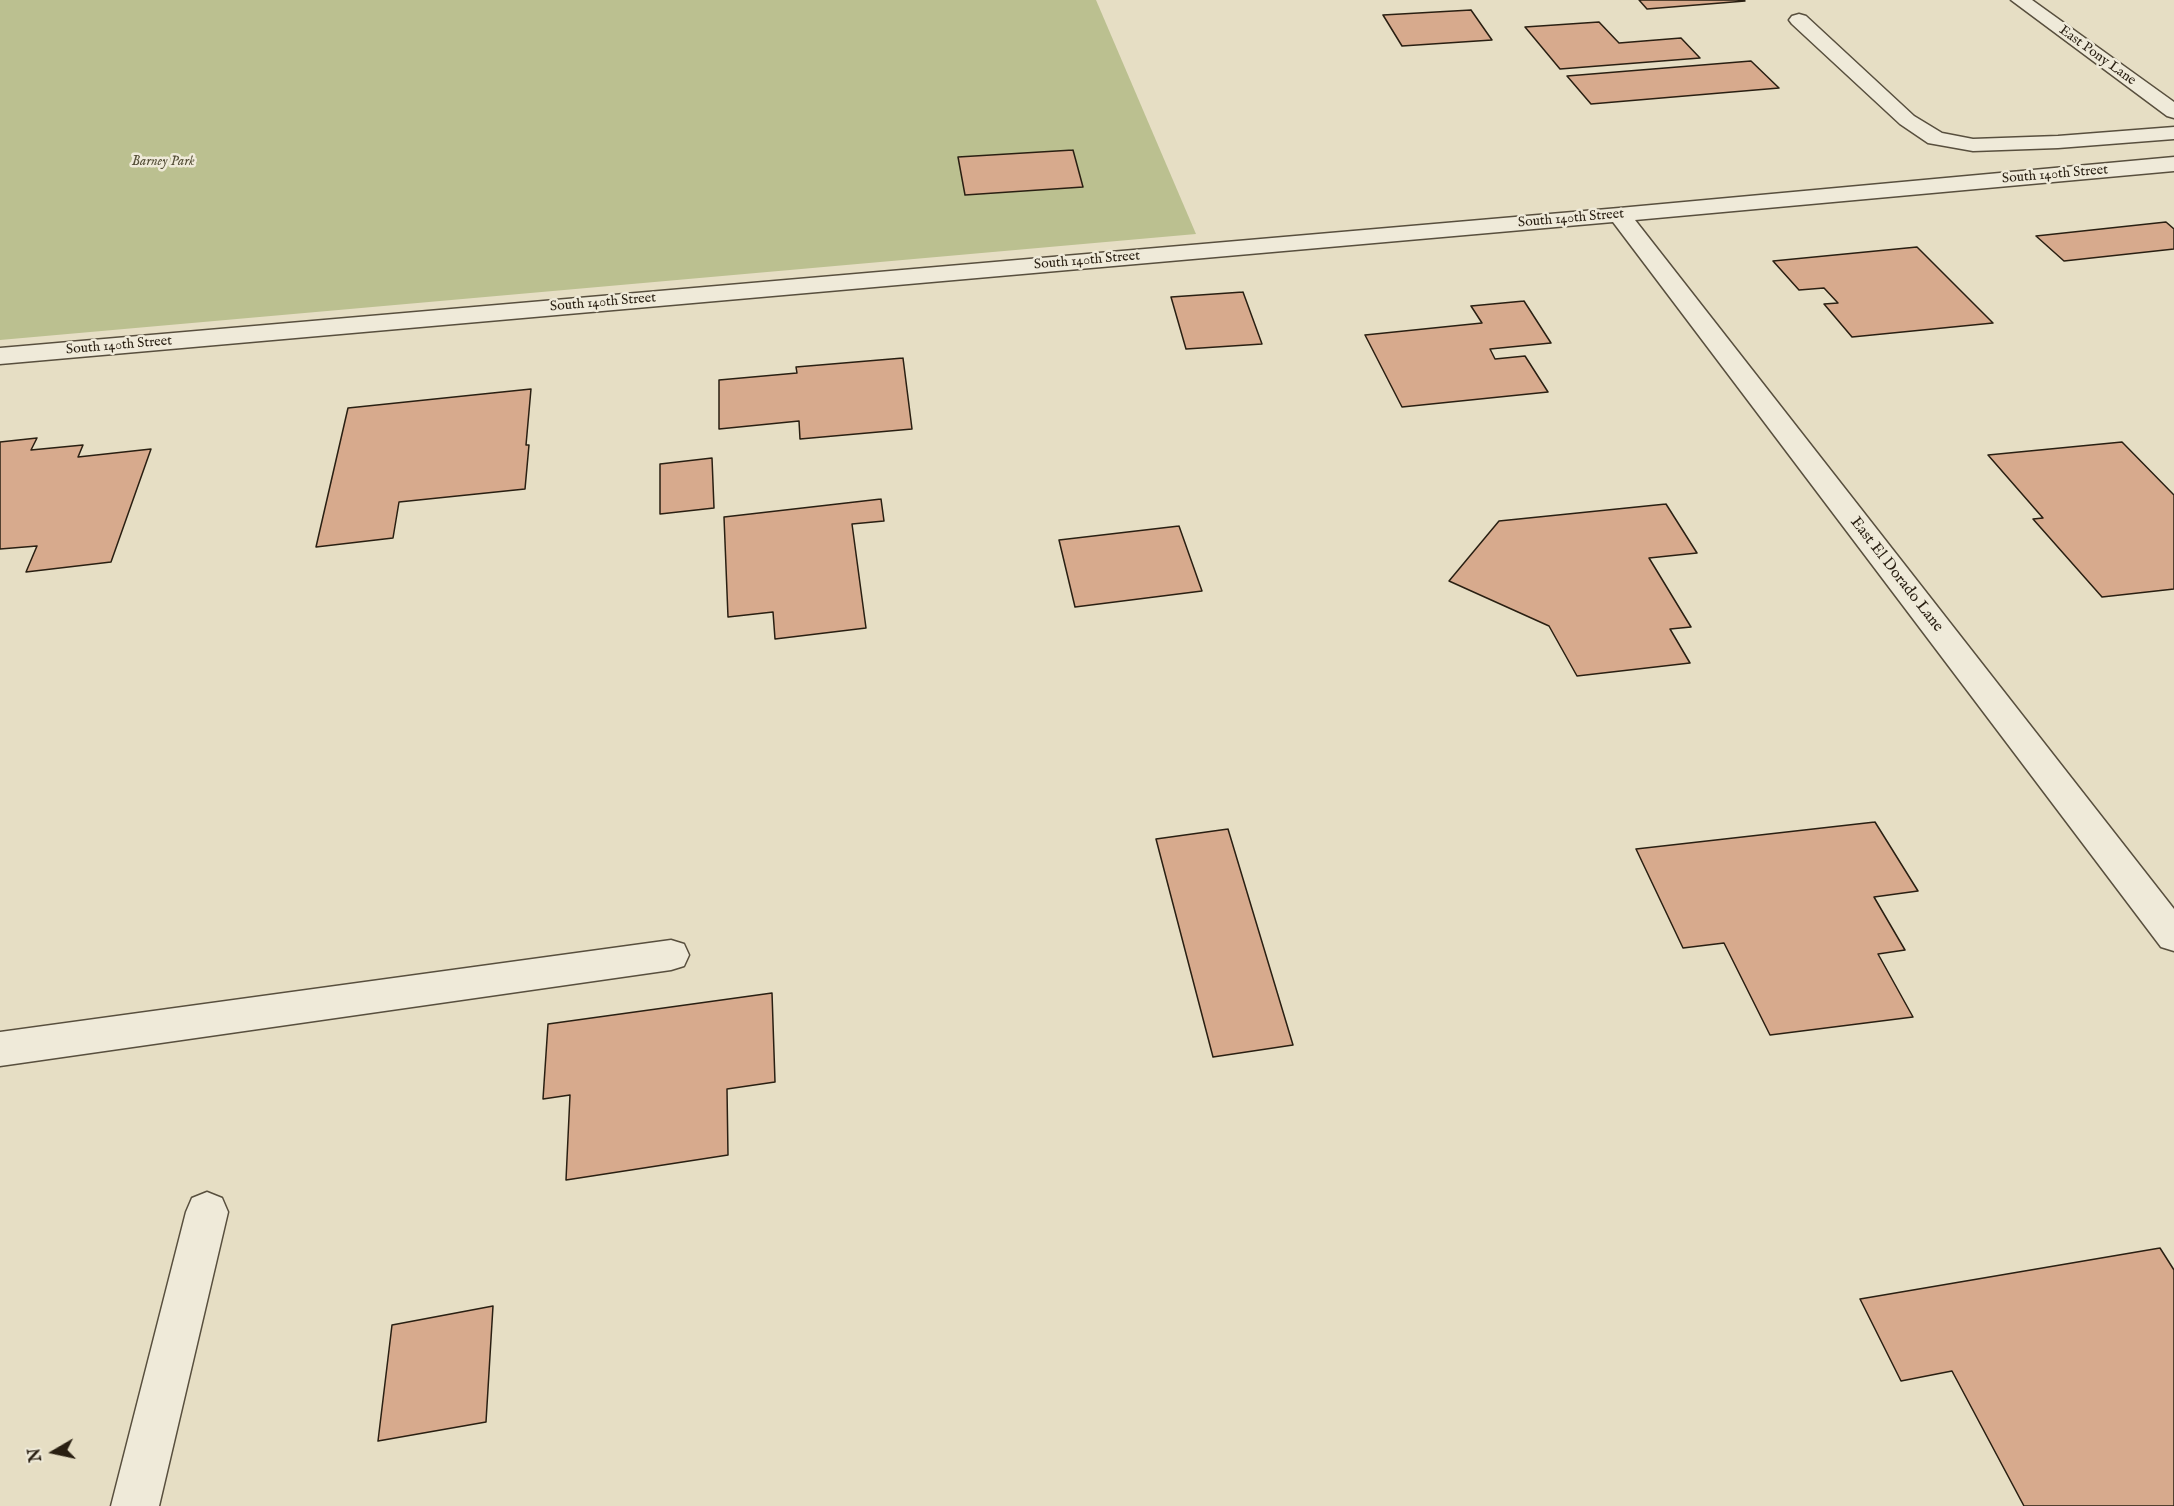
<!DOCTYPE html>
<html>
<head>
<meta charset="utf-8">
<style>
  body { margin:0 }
  #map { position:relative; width:2174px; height:1506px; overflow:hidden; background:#e6dec4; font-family:"IM FELL English",serif }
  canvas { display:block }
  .north { position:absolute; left:24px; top:1422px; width:60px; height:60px; -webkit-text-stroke:4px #efead9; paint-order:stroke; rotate:261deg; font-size:16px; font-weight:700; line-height:24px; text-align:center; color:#291f12 }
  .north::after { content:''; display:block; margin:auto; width:21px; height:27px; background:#291f12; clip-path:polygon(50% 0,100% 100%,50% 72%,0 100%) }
</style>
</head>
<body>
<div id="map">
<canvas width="2174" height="1506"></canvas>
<div class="north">N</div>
</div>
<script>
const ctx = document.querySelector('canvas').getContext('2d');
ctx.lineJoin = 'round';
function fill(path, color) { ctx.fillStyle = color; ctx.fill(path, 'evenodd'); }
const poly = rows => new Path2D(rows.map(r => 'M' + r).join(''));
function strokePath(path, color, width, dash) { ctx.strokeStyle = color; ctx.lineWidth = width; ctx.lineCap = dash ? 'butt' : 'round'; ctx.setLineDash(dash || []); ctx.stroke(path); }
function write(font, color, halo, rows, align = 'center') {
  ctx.font = font + ' "IM FELL English",serif'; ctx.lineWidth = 5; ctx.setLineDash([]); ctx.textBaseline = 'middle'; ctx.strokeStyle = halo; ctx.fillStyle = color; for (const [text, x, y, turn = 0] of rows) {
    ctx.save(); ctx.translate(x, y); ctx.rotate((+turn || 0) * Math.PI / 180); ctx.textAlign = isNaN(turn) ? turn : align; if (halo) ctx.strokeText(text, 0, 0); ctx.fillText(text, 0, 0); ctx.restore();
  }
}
const green = poly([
  [0,0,1096,0,1196,234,0,340]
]);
const building = poly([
  [1639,0,1743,0,1745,1,1647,9,1639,0],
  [1471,10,1492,40,1402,46,1383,15,1471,10],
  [1599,22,1619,43,1681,38,1700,58,1560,69,1525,27,1599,22],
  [1751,61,1779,88,1591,104,1567,76,1751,61],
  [1073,150,1083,187,965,195,958,157,1073,150],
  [2166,222,2174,229,2174,249,2064,261,2036,236,2166,222],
  [1917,247,1993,323,1852,337,1824,304,1838,303,1824,288,1799,290,1773,261,1917,247],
  [1243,292,1262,344,1186,349,1171,297,1243,292],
  [1524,301,1551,343,1490,349,1495,359,1525,356,1548,392,1402,407,1365,335,1482,323,1471,306,1524,301],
  [903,358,912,429,800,439,799,421,719,429,719,380,797,373,796,367,903,358],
  [531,389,526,445,529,445,525,489,399,502,393,538,316,547,348,408,531,389],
  [37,438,31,450,83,445,78,457,151,449,111,562,26,572,37,546,0,549,0,442,37,438],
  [2122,442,2174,495,2174,589,2102,597,2033,519,2043,518,1988,455,2122,442],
  [712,458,714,508,660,514,660,464,712,458],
  [881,499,884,521,852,524,866,628,775,639,773,612,728,617,724,517,881,499],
  [1666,504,1697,553,1649,558,1691,627,1670,629,1690,663,1577,676,1549,626,1449,581,1499,521,1666,504],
  [1179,526,1202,591,1075,607,1059,540,1179,526],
  [1875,822,1918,891,1874,897,1905,950,1878,954,1913,1017,1770,1035,1724,943,1683,948,1636,849,1875,822],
  [1228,829,1293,1045,1213,1057,1156,839,1228,829],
  [772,993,775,1082,727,1089,728,1155,566,1180,570,1095,543,1099,548,1024,772,993],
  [2160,1248,2174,1270,2174,1506,2024,1506,1952,1371,1901,1381,1860,1299,2160,1248],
  [493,1306,486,1422,378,1441,392,1325,493,1306]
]);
const lane = poly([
  [1799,14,1806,16,1914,116,1942,133,1973,139,2058,136,2174,127,2174,139,2058,148,1973,151,1928,143,1900,124,1792,24,1789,20,1792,16,1799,14],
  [671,940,684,944,689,955,684,966,671,970,0,1066,0,1032,671,940],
  [207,1192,222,1198,228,1212,159,1506,111,1506,186,1212,192,1198,207,1192]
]);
const street = poly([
  [2011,0,2032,0,2174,102,2174,118,2167,116,2011,0],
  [2174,157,2174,171,1635,220,2174,909,2174,951,2161,947,1613,222,0,364,0,348,1619,208,2174,157]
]);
const farStreetnames = [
  ["East Pony Lane",2097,56,36],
  ["South 140th Street",2055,175,-5],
  ["South 140th Street",1571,219,-5],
  ["South 140th Street",1087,261,-5],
  ["South 140th Street",603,303,-5],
  ["South 140th Street",119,346,-5]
];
const farParknames = [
  ["Barney Park",163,162]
];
const streetNames = [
  ["East El Dorado Lane",1896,575,52]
];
fill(green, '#bbc090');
fill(building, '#d7aa8d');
strokePath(building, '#291f12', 1.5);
strokePath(lane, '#584f3e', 3);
strokePath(street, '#584f3e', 3);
fill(lane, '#efead9');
fill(street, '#efead9');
write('14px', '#291f12', '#efead9', farStreetnames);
write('italic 14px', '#554f38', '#efead9', farParknames);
write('16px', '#291f12', '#efead9', streetNames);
</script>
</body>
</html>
